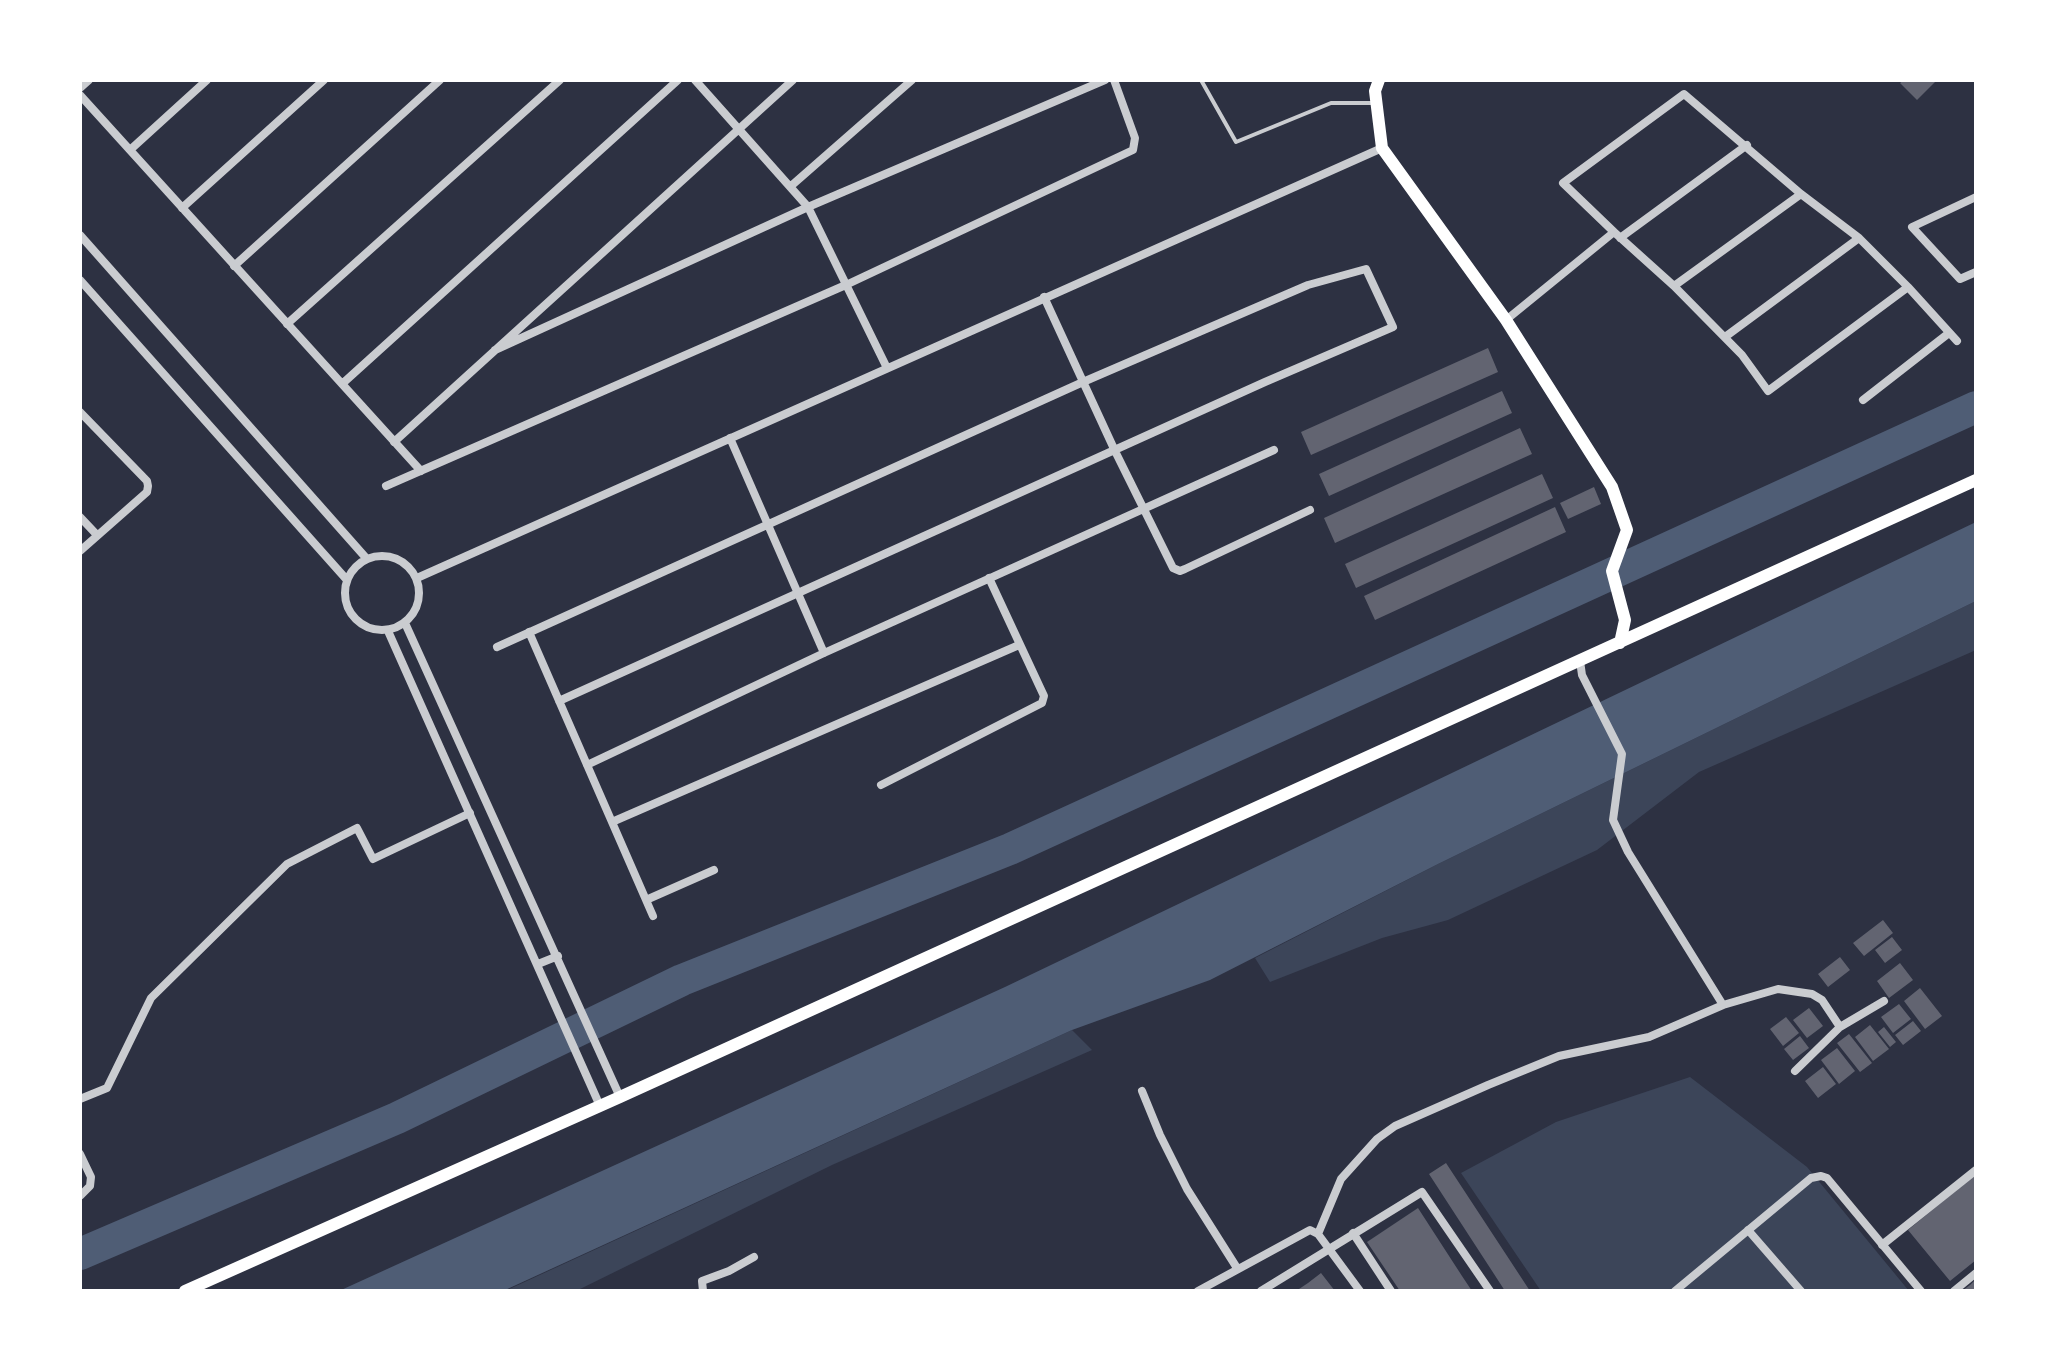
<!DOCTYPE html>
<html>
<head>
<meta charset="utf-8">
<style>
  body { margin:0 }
  #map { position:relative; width:2056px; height:1371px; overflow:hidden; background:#2d3142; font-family:"Nunito Sans",sans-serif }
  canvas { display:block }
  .frame { position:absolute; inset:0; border:82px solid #fff; pointer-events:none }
</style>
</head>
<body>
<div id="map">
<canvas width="2056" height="1371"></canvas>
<div class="frame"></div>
</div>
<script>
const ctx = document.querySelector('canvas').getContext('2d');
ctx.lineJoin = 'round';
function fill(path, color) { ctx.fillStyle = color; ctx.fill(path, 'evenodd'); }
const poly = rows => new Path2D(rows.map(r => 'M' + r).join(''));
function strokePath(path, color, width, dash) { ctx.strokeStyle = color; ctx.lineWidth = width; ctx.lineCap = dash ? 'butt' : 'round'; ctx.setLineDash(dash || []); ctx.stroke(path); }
const green = poly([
  [1976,601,1976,650,1699,772,1597,850,1448,920,1382,938,1270,982,1255,958,1438,864],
  [1072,1030,1092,1050,832,1165,576,1291,505,1291],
  [1690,1077,1807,1167,1909,1291,1541,1291,1461,1173,1556,1122]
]);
const water = poly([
  [1976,522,1976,601,1438,864,1210,980,1072,1030,503,1291,339,1291,1005,987]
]);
const river = poly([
  [80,1254,397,1118,682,980,1010,849,1976,407]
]);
const building = poly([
  [1904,80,1937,80,1917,100,1900,83],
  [1488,348,1498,372,1311,455,1301,432],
  [1502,391,1512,413,1329,496,1319,474],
  [1520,428,1532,454,1335,543,1324,518],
  [1542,474,1553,498,1356,588,1345,564],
  [1594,487,1601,504,1568,519,1560,503],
  [1555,507,1566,532,1375,620,1364,596],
  [1883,920,1893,933,1864,956,1853,943],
  [1892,937,1902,950,1885,963,1875,950],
  [1840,957,1850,970,1828,987,1818,974],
  [1900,963,1913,980,1889,998,1877,981],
  [1920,988,1942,1016,1925,1029,1904,1001],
  [1899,1004,1911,1019,1893,1033,1881,1017],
  [1809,1008,1823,1026,1807,1038,1793,1020],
  [1786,1017,1799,1033,1783,1046,1770,1029],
  [1913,1021,1921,1031,1903,1045,1895,1035],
  [1870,1025,1889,1049,1873,1061,1855,1037],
  [1884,1027,1896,1042,1890,1047,1878,1032],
  [1849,1034,1872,1063,1860,1072,1837,1043],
  [1800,1036,1809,1048,1793,1060,1784,1049],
  [1837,1048,1855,1071,1839,1084,1821,1060],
  [1823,1067,1836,1084,1818,1098,1805,1081],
  [1446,1163,1511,1262,1530,1291,1505,1291,1494,1274,1429,1174],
  [1976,1174,1976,1260,1950,1281,1908,1230],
  [1418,1208,1462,1276,1472,1291,1400,1291,1367,1242],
  [1321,1273,1335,1291,1296,1291,1308,1283],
  [1976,1279,1976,1291,1962,1291,1970,1285]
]);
const service = poly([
  [1201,80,1236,142,1331,103,1374,103]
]);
const minor = poly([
  [695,80,808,207,887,368],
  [80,88,89,80],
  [80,95,421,471],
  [130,150,207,80],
  [791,186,912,80],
  [1801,194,1674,286,1742,355,1768,391,1908,287],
  [1976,197,1912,227,1960,279,1976,272],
  [182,208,324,80],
  [1614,232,1563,183,1684,94,1801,194,1859,238,1908,287,1957,341],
  [80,235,367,559],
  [1620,238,1747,145],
  [234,266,440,80],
  [80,280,347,580],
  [1044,297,1115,451,1173,568,1180,571,1185,569,1310,510],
  [1506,320,1614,232,1674,286],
  [287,324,560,80],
  [1725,337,1859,238],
  [495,350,808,207,1105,80],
  [342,384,678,80],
  [1863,400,1949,333],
  [80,412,147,481,148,486,147,492,80,551],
  [730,438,824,653],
  [394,442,793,80],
  [386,486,848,284,1133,150,1135,138,1114,80],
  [80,517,97,535],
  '345 593a37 37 0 1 1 74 0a37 37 0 1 1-74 0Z',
  [417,578,1382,148],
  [405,623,620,1097],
  [388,631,600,1106],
  [529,632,653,916],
  [497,647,1083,382,1308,285,1366,269,1393,327,1265,382,559,701],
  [1580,661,1582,675,1622,754,1613,820,1628,852,1723,1005],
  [587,765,824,653,1274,450],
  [881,785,1042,703,1044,696,989,578],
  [612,822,1019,645],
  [646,900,714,870],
  [538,964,558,956],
  [1795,1071,1840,1027],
  [1142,1091,1160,1135,1187,1189,1237,1268],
  [80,1099,107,1088,151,998,287,864,357,828,373,859,470,813],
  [80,1154,91,1177,90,1186,80,1196],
  [1748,1230,1801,1291],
  [1353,1233,1391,1291],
  [1318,1234,1341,1179,1377,1139,1395,1126,1488,1085,1559,1056,1649,1037,1723,1005,1778,989,1812,994,1822,1000,1840,1027,1884,1001],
  [1882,1245,1976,1170],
  [703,1291,702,1281,729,1271,754,1257],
  [1198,1291,1310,1230,1318,1234,1360,1291],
  [1261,1291,1422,1192,1490,1291],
  [1675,1291,1811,1178,1821,1176,1827,1178,1921,1291],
  [1954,1291,1976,1273]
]);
const secondary = poly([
  [1379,80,1375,91,1382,148,1506,320,1612,487,1627,530,1612,571,1625,620,1620,643],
  [185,1291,620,1097,1976,480]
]);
fill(green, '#3c4559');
fill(water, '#4f5d75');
strokePath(river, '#4f5d75', 32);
fill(building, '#626471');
strokePath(service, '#caccd0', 4);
strokePath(minor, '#caccd0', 8);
strokePath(secondary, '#fff', 12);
</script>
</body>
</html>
